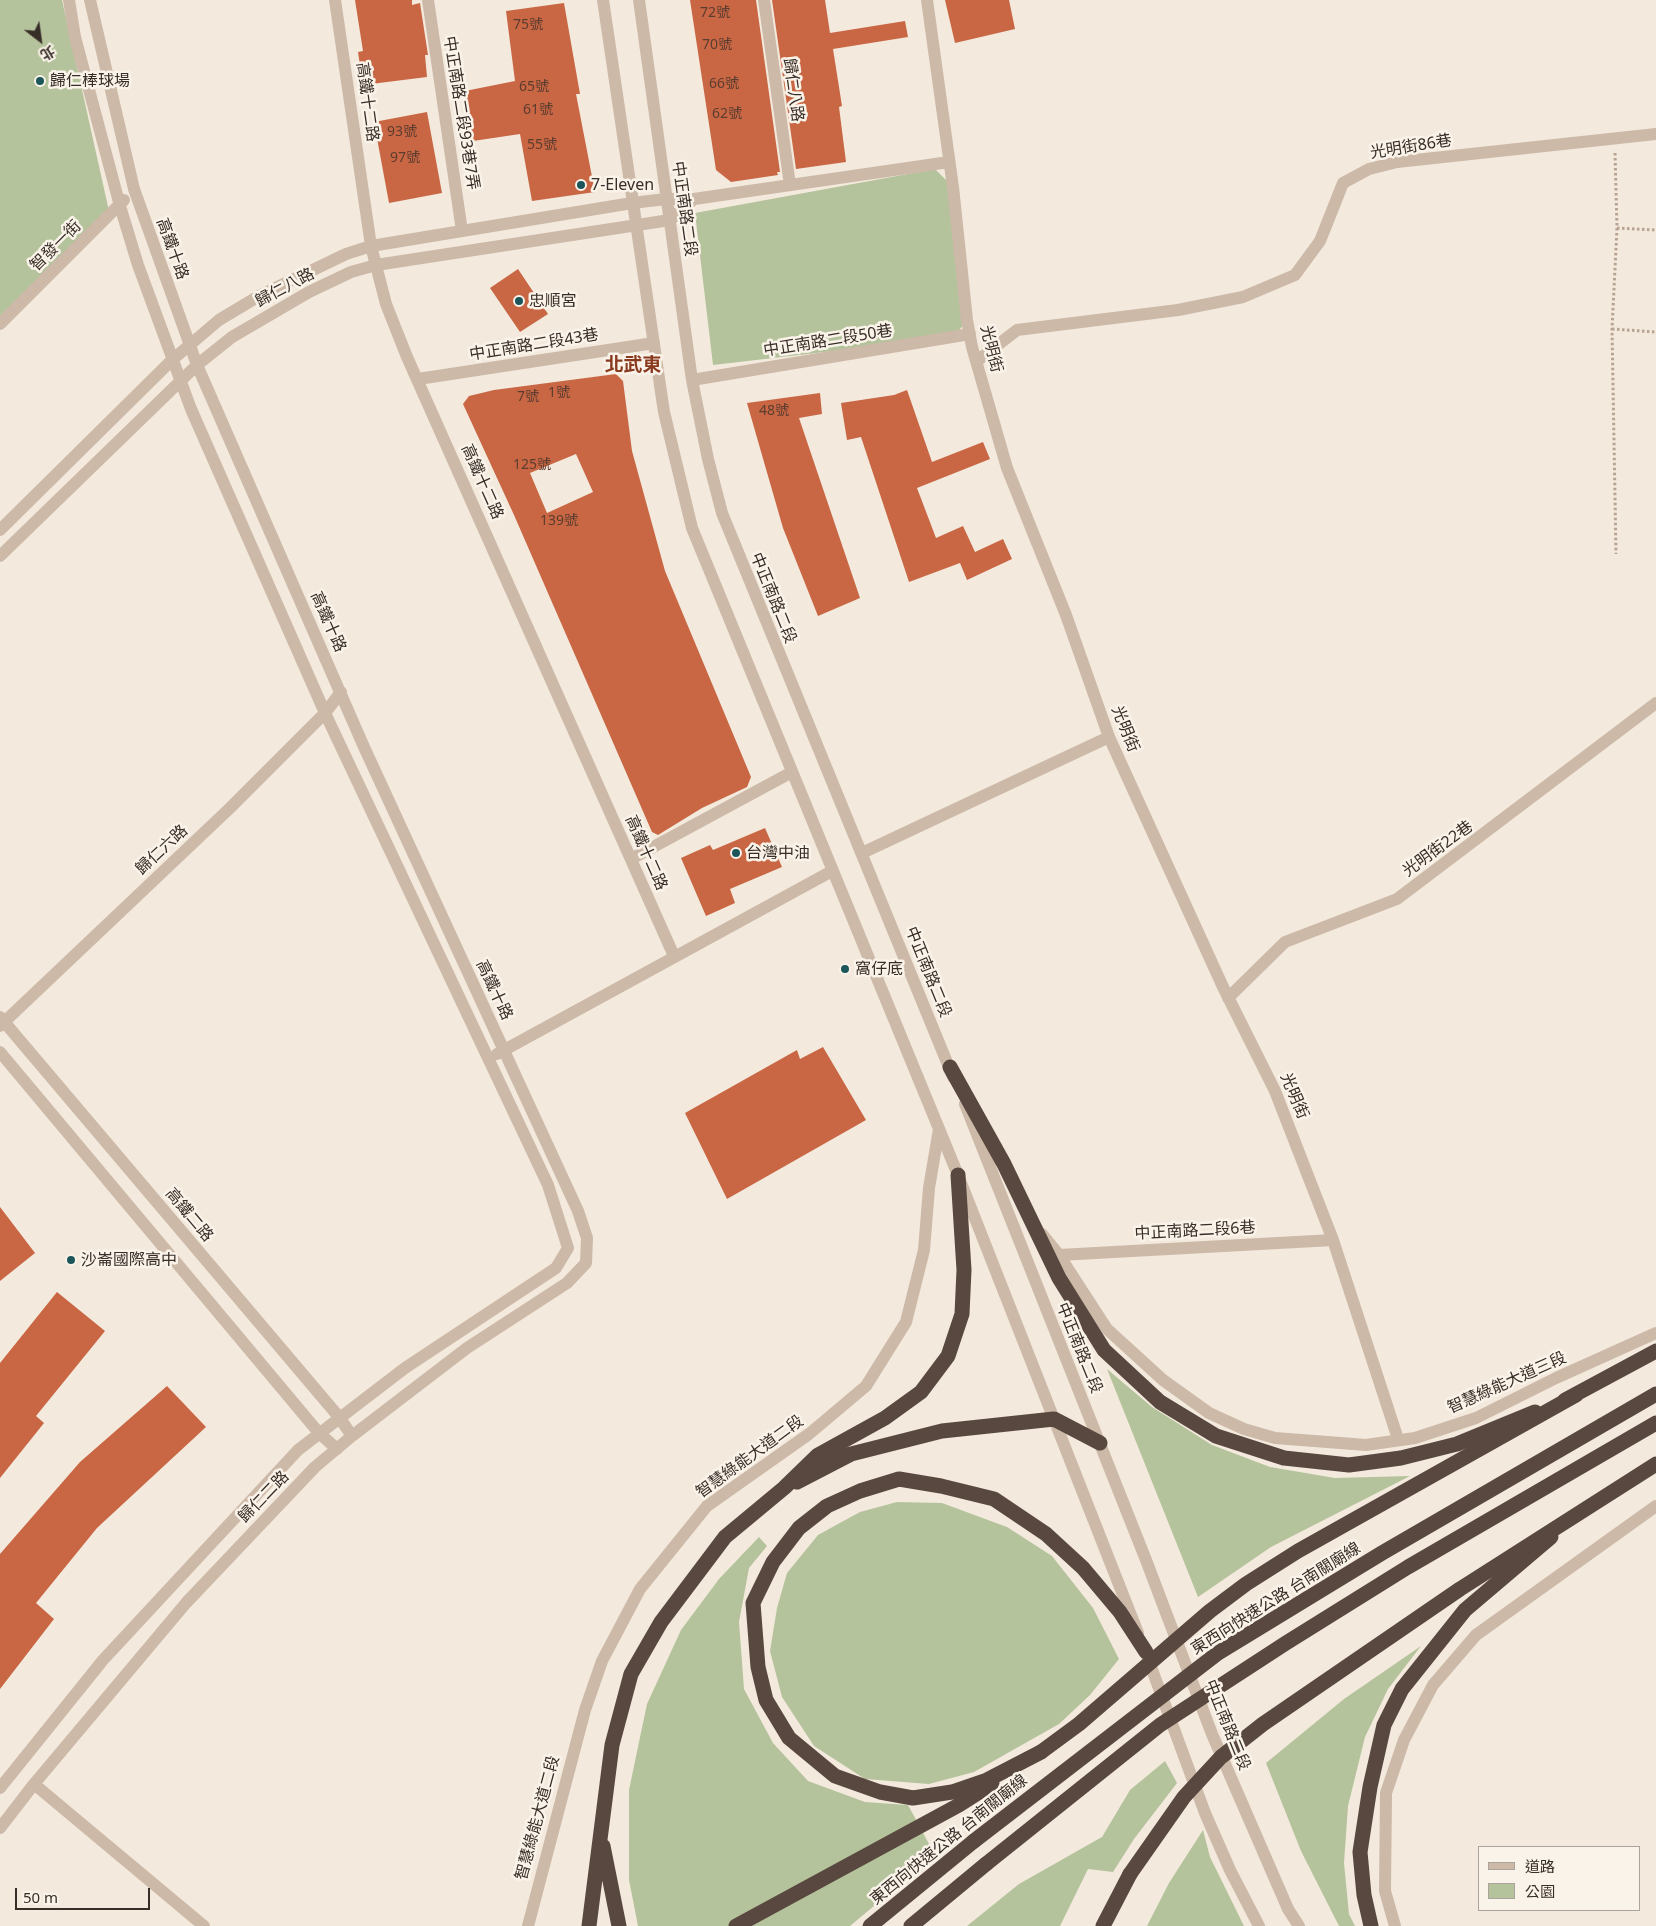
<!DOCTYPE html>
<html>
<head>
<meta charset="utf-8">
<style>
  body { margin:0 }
  #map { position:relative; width:1656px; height:1926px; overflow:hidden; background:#f3e9dd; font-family:"Noto Sans","Noto Sans TC",sans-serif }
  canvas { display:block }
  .legend { position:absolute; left:1478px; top:1846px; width:162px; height:65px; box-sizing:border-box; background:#faf3e9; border:1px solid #aca49c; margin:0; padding:6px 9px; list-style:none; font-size:15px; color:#382e28 }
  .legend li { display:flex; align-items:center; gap:10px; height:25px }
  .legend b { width:25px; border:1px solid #aca49c }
  .north { position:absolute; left:15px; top:15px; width:50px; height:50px; -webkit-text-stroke:4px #faf3e9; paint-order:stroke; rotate:150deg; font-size:14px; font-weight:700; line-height:20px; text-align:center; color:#382e28 }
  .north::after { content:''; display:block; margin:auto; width:18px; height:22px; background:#382e28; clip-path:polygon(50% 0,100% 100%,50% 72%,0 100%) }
  .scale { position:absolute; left:15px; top:1888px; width:135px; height:22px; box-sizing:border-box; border:2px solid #382e28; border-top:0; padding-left:6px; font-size:15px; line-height:18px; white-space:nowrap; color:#382e28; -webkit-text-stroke:4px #faf3e9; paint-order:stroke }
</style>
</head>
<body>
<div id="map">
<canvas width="1656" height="1926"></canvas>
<ul class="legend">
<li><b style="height:6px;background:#ccb9a8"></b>道路</li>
<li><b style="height:14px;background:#b5c39c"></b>公園</li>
</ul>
<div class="north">北</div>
<div class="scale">50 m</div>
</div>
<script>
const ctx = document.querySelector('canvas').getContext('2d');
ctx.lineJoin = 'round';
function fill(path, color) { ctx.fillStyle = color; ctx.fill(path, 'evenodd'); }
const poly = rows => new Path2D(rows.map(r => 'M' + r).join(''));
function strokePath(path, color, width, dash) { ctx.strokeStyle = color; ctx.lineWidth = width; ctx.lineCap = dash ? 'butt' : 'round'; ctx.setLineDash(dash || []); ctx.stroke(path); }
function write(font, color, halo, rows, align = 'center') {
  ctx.font = font + ' "Noto Sans","Noto Sans TC",sans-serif'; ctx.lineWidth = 5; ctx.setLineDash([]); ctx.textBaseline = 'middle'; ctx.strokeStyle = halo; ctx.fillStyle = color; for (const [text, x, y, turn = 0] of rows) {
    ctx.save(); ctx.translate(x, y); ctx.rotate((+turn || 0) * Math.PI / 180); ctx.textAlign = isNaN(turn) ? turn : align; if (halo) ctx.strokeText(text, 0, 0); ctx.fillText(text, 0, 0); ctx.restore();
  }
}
const green = poly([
  [0,0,62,0,109,211,0,316],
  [935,169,953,187,967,320,954,337,713,365,695,213],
  [1107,1369,1152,1407,1212,1445,1270,1467,1335,1478,1410,1476,1271,1547,1198,1597],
  [897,1502,942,1503,1007,1527,1052,1556,1093,1608,1119,1659,1090,1695,1059,1724,974,1772,929,1784,865,1779,814,1746,782,1697,770,1651,777,1608,787,1573,818,1535,860,1512],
  [759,1537,767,1546,749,1568,739,1622,744,1689,773,1743,808,1781,865,1802,908,1805,935,1855,850,1926,638,1926,629,1880,629,1790,647,1704,681,1630,719,1579],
  [1421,1646,1388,1689,1365,1737,1348,1806,1344,1863,1349,1914,1355,1926,1339,1926,1301,1851,1266,1763,1344,1699],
  [1165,1761,1177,1783,1134,1839,1113,1872,1088,1869,1060,1926,967,1926,1019,1884,1102,1837,1130,1790],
  [1203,1830,1210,1857,1244,1926,1147,1926,1169,1883]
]);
const building = poly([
  [355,0,412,0,412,5,420,3,428,55,425,55,427,77,363,85,358,52,363,51],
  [690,0,756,0,780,172,777,172,778,175,731,182,716,170],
  [772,0,825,0,830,33,905,21,908,37,833,49,842,106,839,107,846,162,796,169],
  [945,0,1009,0,1015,29,955,43],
  [564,3,580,94,576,94,595,192,532,201,520,134,473,141,465,91,515,81,506,11],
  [427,112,442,193,389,203,374,122],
  [518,269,548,314,520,332,490,288],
  [616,374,623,381,632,451,665,571,751,777,747,787,702,808,658,835,652,832,514,515,463,404,469,396,494,390],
  [576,454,593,492,547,513,530,473],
  [907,390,932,462,983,442,990,459,917,488,936,538,963,526,975,552,1003,539,1012,559,967,580,960,563,909,582,861,437,847,440,841,403,894,395],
  [820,393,822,414,799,418,860,598,818,616,783,528,747,403],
  [765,828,782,867,730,889,735,903,706,916,681,858,710,845,713,850],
  [823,1047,866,1120,727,1199,685,1113,797,1050,800,1059],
  [0,1207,35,1253,0,1281],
  [57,1292,105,1331,36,1416,44,1423,0,1478,0,1363],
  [167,1386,206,1427,97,1528,36,1603,54,1619,0,1689,0,1554,80,1462]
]);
const path = poly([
  [1615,153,1617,228,1612,329,1616,554],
  [1617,228,1656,230],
  [1612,329,1656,332]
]);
const minor = poly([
  [335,0,371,246,386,304,407,357,674,956],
  [428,0,462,231],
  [603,0,664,412,692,528,958,1175,1138,1633],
  [639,0,692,380,708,459,722,513,953,1077],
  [764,0,790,185],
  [927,0,953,187,967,320,972,347,1007,468,1066,615,1109,737,1223,987,1275,1091,1333,1240,1398,1439],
  [0,324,124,200],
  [977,361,1017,330,1178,310,1243,297,1295,275,1320,241,1343,183,1369,169,1397,162,1656,134],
  [418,379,654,343],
  [692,380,970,334],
  [0,530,172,360,219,320,259,296,346,254,371,246,632,203,666,199,694,199,949,162],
  [0,556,197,365,232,337,309,292,351,272,376,265,670,220,694,199],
  [862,853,1109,737],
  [631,859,792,772],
  [1228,998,1285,942,1397,899,1656,703],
  [0,1017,339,1417,352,1436],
  [0,1026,230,808,325,713,341,692],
  [0,1052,319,1433,337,1449],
  [497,1054,832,871],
  [965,1104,1146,1560,1212,1734,1288,1909,1299,1926],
  [1042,1234,1059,1255,1107,1329,1163,1380,1209,1413,1244,1429,1275,1438,1366,1445,1415,1438,1476,1418,1556,1378,1656,1333],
  [1059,1255,1333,1240],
  [1147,1656,1205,1813,1230,1870,1259,1926],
  [34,1784,204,1926],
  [0,1788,103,1660,298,1450,405,1368,556,1268,568,1248,548,1185,325,713,191,409,138,265,120,206,75,37,69,0],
  [0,1828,34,1784,186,1603,315,1467,352,1436,467,1348,567,1283,586,1263,587,1238,578,1211,364,747,197,365,134,189,90,0],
  [528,1926,585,1710,602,1661,640,1589,707,1506,809,1434,866,1386,906,1322,924,1250,929,1188,939,1129],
  [1395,1926,1385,1891,1386,1793,1404,1740,1433,1685,1476,1635,1656,1506]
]);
const highway = poly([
  [950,1067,1004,1164,1059,1278,1104,1350,1160,1402,1216,1436,1284,1458,1349,1465,1401,1458,1457,1444,1535,1412],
  [1565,1400,1656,1351],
  [797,1482,851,1454,942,1431,1054,1419,1100,1443],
  [1041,1752,987,1780,952,1792,913,1798,880,1792,835,1776,789,1738,766,1700,758,1667,753,1603,773,1562,799,1528,827,1506,860,1491,899,1479,941,1486,994,1499,1046,1534,1083,1568,1120,1612,1146,1652],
  [603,1846,619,1926],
  [589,1926,612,1745,631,1674,661,1622,725,1537,784,1488,818,1455,885,1418,921,1392,948,1356,962,1314,964,1270,958,1175],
  [736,1926,959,1805,992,1784],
  [870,1926,974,1841],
  [911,1926,986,1864],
  [1103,1926,1130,1874],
  [1371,1926,1364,1895,1360,1852,1370,1787,1384,1725,1402,1689,1465,1610,1551,1537]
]);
const highwayBridge = poly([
  [1041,1752,1079,1724,1210,1611,1246,1584,1298,1551,1576,1395],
  [974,1841,1218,1653,1382,1553,1656,1394],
  [986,1864,1160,1725,1286,1643,1408,1567,1656,1423],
  [1130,1874,1184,1797,1221,1757,1263,1724,1460,1589,1656,1464]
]);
const markers = [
  [40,81,5,"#1c565b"],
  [581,185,5,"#1c565b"],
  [519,301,5,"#1c565b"],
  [736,853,5,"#1c565b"],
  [845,969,5,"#1c565b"],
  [71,1260,5,"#1c565b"]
];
const numberNames = [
  ["72號",715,13],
  ["75號",528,25],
  ["70號",717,45],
  ["66號",724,84],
  ["65號",534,87],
  ["61號",538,110],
  ["62號",727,114],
  ["93號",402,132],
  ["55號",542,145],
  ["97號",405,158],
  ["1號",559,393],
  ["7號",528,397],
  ["48號",774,411],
  ["125號",532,465],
  ["139號",559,521]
];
const poiNames = [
  ["歸仁棒球場",50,81],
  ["7-Eleven",591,185],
  ["忠順宮",529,301],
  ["台灣中油",746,853],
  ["窩仔底",855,969],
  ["沙崙國際高中",81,1260]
];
const streetNames = [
  ["歸仁八路",793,90,82],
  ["高鐵十二路",367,102,82],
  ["中正南路二段93巷7弄",461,113,81],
  ["光明街86巷",1411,147,-9],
  ["中正南路二段",684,209,82],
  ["智發一街",56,246,-45],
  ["高鐵十路",172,249,70],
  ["歸仁八路",285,288,-28],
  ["中正南路二段50巷",828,341,-9],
  ["中正南路二段43巷",534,345,-9],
  ["光明街",991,349,76],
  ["高鐵十二路",482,482,66],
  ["中正南路二段",773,598,68],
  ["高鐵十路",328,622,66],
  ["光明街",1125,729,68],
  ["光明街22巷",1438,849,-36],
  ["歸仁六路",162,850,-43],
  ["高鐵十二路",646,853,66],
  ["中正南路二段",928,972,68],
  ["高鐵十路",494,990,65],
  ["光明街",1294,1096,67],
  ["高鐵二路",189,1215,50],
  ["中正南路二段6巷",1195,1231,-3],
  ["中正南路二段",1079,1348,68],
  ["智慧綠能大道三段",1507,1383,-24],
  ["智慧綠能大道二段",750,1457,-36],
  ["歸仁二路",264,1497,-46],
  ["東西向快速公路 台南關廟線",1276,1599,-32],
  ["中正南路二段",1227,1725,68],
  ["智慧綠能大道二段",538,1818,-75],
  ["東西向快速公路 台南關廟線",949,1840,-39]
];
const quarterNames = [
  ["北武東",633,366]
];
fill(green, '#b5c39c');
fill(building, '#c96744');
strokePath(path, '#b8a392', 3, [2.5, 2.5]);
strokePath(minor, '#ccb9a8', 12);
strokePath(highway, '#59483f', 15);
strokePath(highwayBridge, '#59483f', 15);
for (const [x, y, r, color] of markers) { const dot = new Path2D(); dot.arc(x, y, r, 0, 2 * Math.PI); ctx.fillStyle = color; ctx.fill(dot); strokePath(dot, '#faf3e9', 2); }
write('14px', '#5c3c2f', null, numberNames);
write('16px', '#382e28', '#faf3e9', poiNames, 'left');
write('16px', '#382e28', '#faf3e9', streetNames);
write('bold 19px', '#8a3a1f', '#faf3e9', quarterNames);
</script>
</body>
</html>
